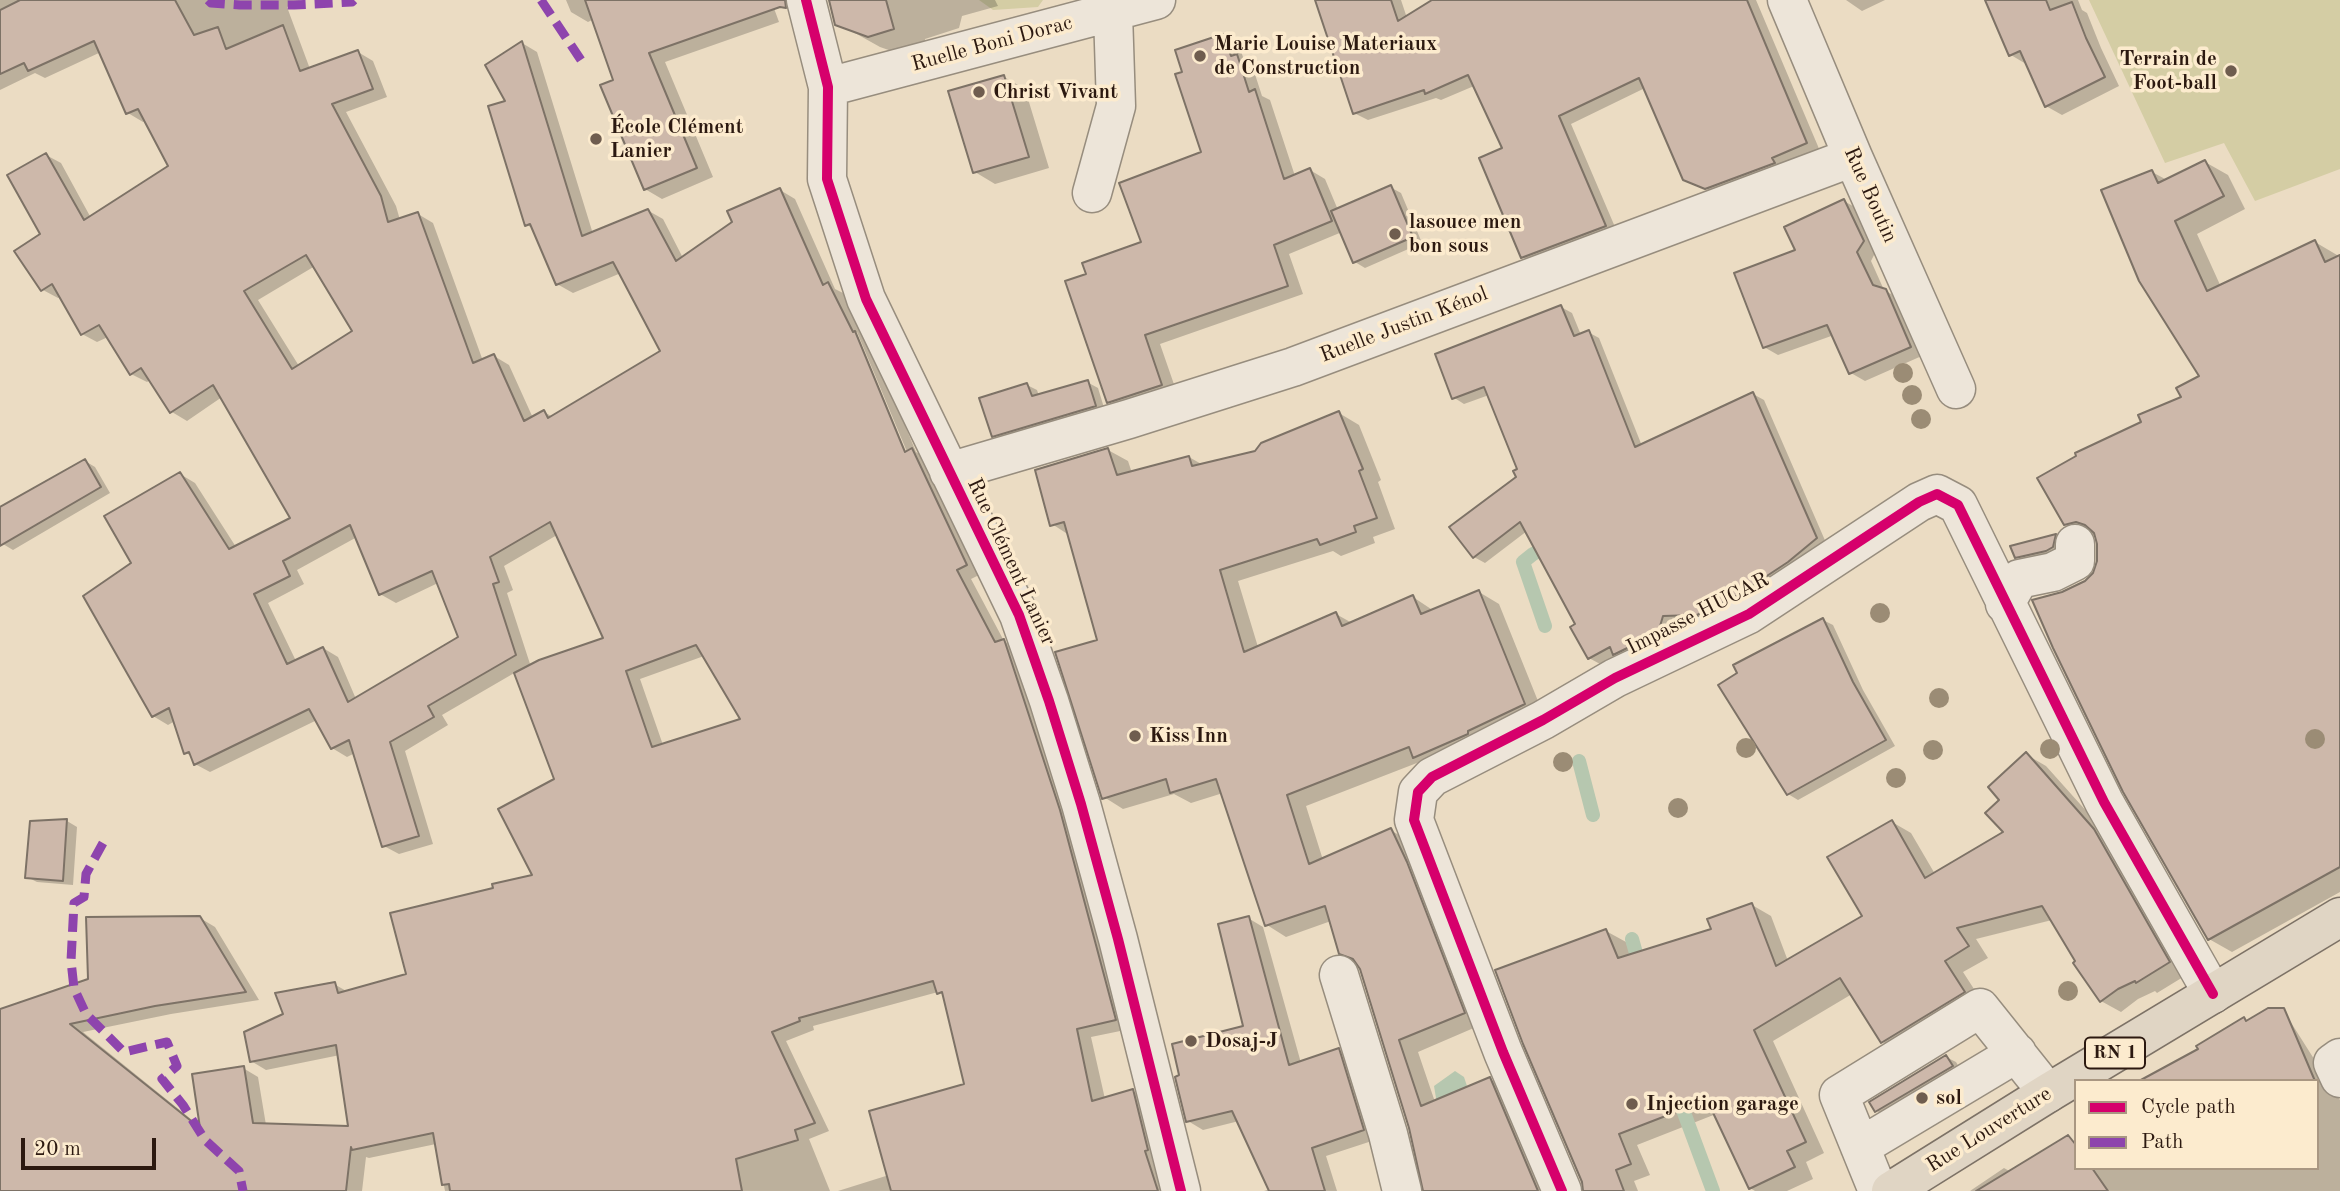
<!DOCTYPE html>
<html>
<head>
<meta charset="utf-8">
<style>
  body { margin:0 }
  #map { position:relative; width:2340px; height:1191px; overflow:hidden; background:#ebdcc3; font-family:"Old Standard TT",serif }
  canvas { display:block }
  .legend { position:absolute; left:2074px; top:1079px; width:245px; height:91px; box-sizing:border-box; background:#fcebce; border:2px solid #a99782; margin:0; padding:9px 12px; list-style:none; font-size:21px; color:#2c1910 }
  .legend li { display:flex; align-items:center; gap:14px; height:35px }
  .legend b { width:35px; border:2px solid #a99782 }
  .scale { position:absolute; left:21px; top:1138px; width:135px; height:32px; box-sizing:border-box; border:4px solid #2c1910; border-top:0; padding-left:9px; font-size:21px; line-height:24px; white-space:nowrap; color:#2c1910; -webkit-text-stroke:5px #fcebce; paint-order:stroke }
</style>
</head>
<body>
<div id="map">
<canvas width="2340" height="1191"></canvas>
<ul class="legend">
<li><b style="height:9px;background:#d6006c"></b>Cycle path</li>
<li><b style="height:9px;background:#8e44ad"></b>Path</li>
</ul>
<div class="scale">20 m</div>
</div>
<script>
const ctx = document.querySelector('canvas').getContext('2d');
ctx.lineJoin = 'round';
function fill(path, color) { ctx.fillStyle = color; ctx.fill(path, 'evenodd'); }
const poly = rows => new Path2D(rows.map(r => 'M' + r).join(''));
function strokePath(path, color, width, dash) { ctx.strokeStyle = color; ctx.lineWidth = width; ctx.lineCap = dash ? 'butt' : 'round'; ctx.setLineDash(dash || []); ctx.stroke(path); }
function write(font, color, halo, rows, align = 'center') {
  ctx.font = font + ' "Old Standard TT",serif'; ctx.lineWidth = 7; ctx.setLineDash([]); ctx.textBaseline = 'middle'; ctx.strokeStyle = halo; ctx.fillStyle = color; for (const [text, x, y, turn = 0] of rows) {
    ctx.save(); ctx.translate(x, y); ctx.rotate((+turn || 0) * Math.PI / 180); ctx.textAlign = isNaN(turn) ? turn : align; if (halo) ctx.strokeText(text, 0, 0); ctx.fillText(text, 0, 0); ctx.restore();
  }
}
const green = poly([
  [979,0,1043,0,1038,7,993,10],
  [2089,0,2340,0,2340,169,2255,201,2224,143,2165,163]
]);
const water = poly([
  [1455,1071,1464,1077,1487,1147,1437,1104,1434,1086]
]);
const shadow = poly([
  [0,0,301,0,287,7,310,69,358,52,373,61,387,97,346,112,396,206,400,220,418,214,433,223,483,361,494,356,509,365,533,418,544,412,553,417,662,352,621,273,573,293,557,284,534,229,527,225,508,102,522,43,537,52,593,234,647,210,663,219,683,258,780,190,795,199,835,289,843,293,866,339,870,341,916,452,927,459,981,574,971,579,1004,641,1019,650,1130,1029,1091,1037,1105,1099,1133,1091,1148,1100,1169,1191,838,1191,889,1175,966,1085,945,996,938,992,813,1026,814,1030,786,1041,829,1131,809,1139,830,1191,445,1191,436,1144,369,1158,366,1157,362,1191,7,1191,0,1186,0,1023,89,980,200,918,215,927,259,1000,171,1014,83,1032,202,1128,243,1068,258,1077,266,1125,350,1128,340,1055,266,1070,251,1061,285,1015,334,984,348,992,408,975,495,890,535,876,556,780,516,672,442,715,448,725,405,751,433,844,399,854,384,846,355,753,347,757,332,748,317,720,210,772,195,764,193,757,186,753,175,721,168,725,153,716,133,564,180,474,195,483,236,547,293,519,222,397,187,421,172,412,150,380,147,382,131,374,108,337,97,342,82,334,61,296,58,298,43,290,46,155,61,163,91,218,171,166,146,120,143,122,128,113,101,52,45,78,35,73,0,90],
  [315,266,354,331,299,366,258,300],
  [854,332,857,332,910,459,906,460],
  [557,535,605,639,531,667,507,593,513,590,504,566],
  [357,537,380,594,396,603,438,583,461,638,356,699,338,657,323,648,296,661,268,603,304,584,297,570],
  [704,656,743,720,663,745,640,679],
  [566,0,771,0,779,22,665,62,713,177,662,199,645,189,615,81,594,19,588,22,571,12],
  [837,0,995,0,998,6,962,16,959,28,925,39,927,48,903,55,880,47,846,28],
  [1340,0,1401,0,1407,18,1435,0,1756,0,1820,151,1720,196,1684,178,1645,88,1571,124,1618,234,1537,265,1523,257,1504,149,1474,86,1441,100,1436,98,1368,120,1354,113],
  [1846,0,1885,0,1862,11],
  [1986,0,2078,0,2082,10,2087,13,2101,48,2119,86,2062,115,2046,106,2026,64,2011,55],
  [1223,36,1239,45,1244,60,1252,65,1262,96,1270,100,1295,176,1310,170,1325,179,1338,210,1390,187,1401,193,1422,243,1365,268,1355,262,1342,232,1289,254,1303,294,1160,344,1177,393,1124,410,1109,401,1088,275,1143,243,1203,153,1184,74],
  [1004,77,1025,89,1049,168,995,184,975,172],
  [2205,162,2228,175,2245,209,2197,234,2221,287,2315,242,2337,255,2340,261,2340,892,2232,952,2209,939,2063,593,2086,582,2095,574,2099,561,2096,535,2088,537,2065,524,2143,423,2183,398,2201,376,2152,172,2167,180],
  [1844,201,1858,209,1877,249,1871,261,1884,290,1900,299,1924,355,1865,381,1851,373,1834,335,1778,355,1764,347,1797,251],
  [1561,307,1572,313,1581,335,1588,332,1599,338,1642,446,1753,394,1764,400,1827,545,1709,620,1674,622,1669,639,1626,660,1617,655,1600,664,1589,658,1578,625,1527,531,1485,563,1474,557,1518,478,1519,470,1489,395,1464,404,1453,397],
  [1087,382,1098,388,1105,411,1004,441,994,435,1027,385,1037,390,1039,396],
  [1339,413,1359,425,1381,480,1378,482,1395,529,1373,537,1375,543,1341,556,1333,551,1238,581,1258,647,1336,614,1352,623,1413,597,1434,611,1479,592,1499,604,1544,716,1434,768,1422,761,1306,806,1323,860,1390,830,1410,841,1483,1024,1418,1052,1435,1102,1490,1079,1509,1090,1552,1191,1425,1191,1411,1128,1361,967,1358,963,1340,953,1331,921,1286,937,1267,925,1223,793,1191,803,1174,794,1123,809,1104,797,1099,641,1069,535,1052,524,1108,450,1128,461,1132,473,1189,457,1203,465,1256,453],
  [85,461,95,467,110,493,13,550,3,544,0,539,0,509],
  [2055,536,2065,541,2063,553,2027,562,2016,556],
  [1823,620,1833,625,1863,690,1895,746,1798,800,1788,794],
  [2027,755,2046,766,2114,842,2188,974,2157,993,2155,991,2138,999,2121,1012,2101,1001,2052,920,1976,939,1988,958,1963,972,1983,1003,1902,1053,1883,1042,1852,994,1773,1041,1824,1153,1806,1162,1813,1179,1787,1191,1755,1191,1750,1188,1716,1114,1637,1145,1650,1175,1634,1181,1638,1191,1585,1191,1606,931,1626,942,1631,956,1713,930,1752,905,1771,916,1788,961,1864,916,1892,822,1911,833,1935,874,2006,833,2002,800],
  [67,821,77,827,73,885,37,882,27,877],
  [1248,918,1263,927,1301,1063,1338,1050,1353,1058,1378,1139,1326,1156,1337,1191,1264,1191,1270,1189,1239,1121,1203,1130,1188,1121,1245,1027],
  [2270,1009,2290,1021,2340,1100,2340,1191,1970,1191,2004,1168,2011,1172,2076,1168,2317,1168,2317,1081,2149,1081,2200,1050,2244,1019,2248,1022],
  [1946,1057,1956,1062,1962,1072,1887,1117,1877,1111]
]);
const stream = poly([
  [1545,626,1523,562,1533,554,1552,545],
  [1579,761,1593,815],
  [1632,939,1641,971],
  [1676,1091,1713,1191]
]);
const building = poly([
  [20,0,175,0,194,35,218,27,226,49,283,25,300,71,358,50,373,89,332,104,381,196,388,222,418,212,473,363,494,354,524,421,544,410,548,418,660,351,613,262,556,285,530,224,525,226,488,106,505,101,485,65,522,41,582,236,648,209,676,261,732,222,727,211,780,188,823,285,828,282,853,332,855,331,905,452,912,448,967,565,957,570,995,642,1004,639,1060,810,1116,1020,1077,1029,1092,1101,1133,1089,1148,1150,1145,1151,1158,1191,891,1191,869,1111,964,1084,942,992,937,994,933,981,799,1018,800,1021,772,1032,815,1123,795,1130,798,1140,736,1159,742,1191,450,1191,449,1184,442,1185,433,1133,352,1150,351,1147,346,1191,0,1191,0,1009,88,979,86,917,200,916,246,992,155,1006,70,1024,200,1128,192,1074,244,1066,253,1123,348,1126,336,1045,250,1062,244,1032,283,1014,275,993,335,982,338,993,406,974,390,913,493,888,492,884,532,875,498,809,554,779,514,673,539,660,603,638,550,522,490,557,499,582,493,584,516,655,428,706,434,717,390,742,419,836,382,847,349,740,331,749,309,709,194,765,189,752,184,754,169,708,152,717,83,596,131,563,104,516,180,472,229,549,290,518,213,385,170,413,141,368,130,375,99,325,81,335,52,284,41,291,14,251,40,234,7,175,46,153,84,220,168,166,138,109,126,114,94,41,28,71,24,63,0,74,0,10,20,0],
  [306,255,352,331,292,369,244,291,306,255],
  [350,525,379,595,432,571,458,637,348,702,323,647,287,664,254,594,290,576,283,561,350,525],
  [696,645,740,719,652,747,626,671,696,645],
  [585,0,785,0,786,8,780,7,649,53,697,168,644,190,600,85,613,80,585,0],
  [829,0,886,0,894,29,868,37,835,25,829,0],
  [1315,0,1391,0,1398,21,1432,0,1747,0,1807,143,1772,158,1775,163,1705,189,1683,180,1639,78,1559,116,1606,226,1521,258,1479,158,1502,148,1468,75,1425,94,1424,90,1353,114,1315,0],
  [1985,0,2046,0,2050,10,2072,2,2086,38,2105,77,2045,107,2020,51,2009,56,1985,0],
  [1223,34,1231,56,1237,54,1249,92,1255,89,1284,179,1310,168,1332,221,1274,245,1288,286,1145,335,1162,385,1107,403,1065,281,1086,274,1082,263,1141,242,1119,183,1201,152,1175,74,1182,72,1175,50,1223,34],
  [1004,75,1029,157,973,173,948,91,1004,75],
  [2205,160,2224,196,2175,221,2207,291,2315,240,2325,262,2340,255,2340,867,2208,940,2123,792,2053,648,2032,600,2062,592,2085,581,2093,573,2097,561,2097,544,2094,533,2085,525,2076,522,2064,525,2037,478,2076,456,2075,453,2141,422,2138,415,2181,397,2176,388,2199,376,2139,281,2101,190,2152,170,2158,183,2205,160],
  [1391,185,1413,237,1353,263,1331,211,1391,185],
  [1844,199,1864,241,1857,252,1873,285,1886,289,1911,347,1849,374,1827,325,1763,348,1734,273,1795,250,1784,227,1844,199],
  [1561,305,1574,336,1589,330,1635,447,1753,392,1817,538,1788,562,1738,595,1697,615,1663,616,1658,633,1613,655,1610,647,1588,659,1570,627,1575,624,1520,522,1473,558,1449,527,1516,477,1513,471,1517,469,1484,387,1452,399,1435,354,1561,305],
  [1088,380,1096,406,992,437,979,398,1027,383,1032,396,1088,380],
  [1339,411,1363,469,1359,471,1377,518,1354,526,1356,532,1320,545,1317,539,1220,570,1244,652,1336,612,1342,626,1413,595,1421,614,1479,590,1525,704,1468,731,1468,734,1413,758,1409,747,1287,795,1309,864,1391,828,1407,862,1465,1013,1399,1040,1421,1106,1490,1077,1538,1191,1423,1191,1409,1128,1360,969,1353,959,1339,954,1325,906,1265,926,1216,779,1170,793,1166,779,1102,799,1055,652,1097,640,1064,522,1050,526,1035,470,1108,448,1117,475,1189,456,1192,466,1255,451,1261,443,1339,411],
  [85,459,101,487,0,546,0,507,85,459],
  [2056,534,2053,547,2046,551,2015,558,2010,546,2056,534],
  [1823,618,1853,682,1886,740,1787,795,1718,685,1737,673,1733,665,1823,618],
  [2026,752,2094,829,2170,962,2136,983,2135,981,2118,989,2100,1002,2073,963,2075,961,2042,906,1957,928,1969,946,1945,961,1965,992,1881,1043,1840,978,1754,1030,1806,1142,1787,1151,1795,1167,1749,1189,1707,1100,1619,1134,1631,1164,1616,1170,1624,1191,1583,1191,1582,1182,1523,1044,1495,970,1606,929,1618,958,1711,929,1707,919,1752,903,1776,966,1862,916,1827,857,1892,820,1925,878,2003,832,1985,813,1999,800,1988,787,2026,752],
  [67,819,63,881,25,878,30,821,67,819],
  [1249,916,1289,1065,1339,1048,1364,1130,1312,1148,1325,1191,1269,1191,1232,1111,1186,1122,1175,1077,1179,1075,1172,1044,1243,1026,1218,924,1249,916],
  [2268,1008,2284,1008,2315,1081,2139,1081,2198,1049,2196,1046,2244,1017,2246,1021,2268,1008],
  [1946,1055,1953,1066,1875,1112,1869,1102,1946,1055],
  [2068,1135,2076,1145,2076,1168,2092,1168,2108,1191,1976,1191,2068,1135]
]);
const minor = poly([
  [806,0,828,87,827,179,866,299,1019,615,1049,701,1081,804,1118,939,1181,1191],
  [1787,0,1853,157,1956,389],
  [828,87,1156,0],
  [1092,193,1116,106,1113,13],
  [949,472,1129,419,1293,367,1853,157],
  [2005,604,2019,579,2053,572,2075,561,2075,544],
  [1339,975,1388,1134,1402,1191],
  [2340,1058,2333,1063,2340,1078],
  [1860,1147,2017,1053],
  [1562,1191,1503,1052,1414,820,1418,792,1432,777,1543,720,1615,678,1749,614,1919,502,1937,494,1958,505,2104,802,2213,994],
  [1878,1191,1839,1095,1980,1008,2048,1093]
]);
const major = poly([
  [1891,1191,2048,1093,2340,917]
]);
const quiet = poly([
  [208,0,211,3,240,5,294,5,352,2,354,0],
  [541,0,583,63],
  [103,843,86,874,84,897,74,903,71,961,74,988,86,1014,124,1052,167,1042,177,1066,162,1079,183,1105,205,1140,239,1171,243,1191]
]);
const cycleway = poly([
  [806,0,828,87,827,179,866,299,1019,615,1049,701,1081,804,1118,939,1181,1191],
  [1562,1191,1503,1052,1414,820,1418,792,1432,777,1543,720,1615,678,1749,614,1919,502,1937,494,1958,505,2104,802,2213,994]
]);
const trees = [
  [1903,373],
  [1912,395],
  [1921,419],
  [1880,613],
  [1939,698],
  [2315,739],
  [1746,748],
  [2050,749],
  [1933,750],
  [1563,762],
  [1896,778],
  [1678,808],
  [2068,991]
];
const markers = [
  [1200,56,7,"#6f5d4f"],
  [2231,71,7,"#6f5d4f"],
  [979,92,7,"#6f5d4f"],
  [596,139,7,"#6f5d4f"],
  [1395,234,7,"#6f5d4f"],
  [1135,736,7,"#6f5d4f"],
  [1191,1041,7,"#6f5d4f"],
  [1922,1098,7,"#6f5d4f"],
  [1632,1104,7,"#6f5d4f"]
];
const shields = [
  [2115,1053,60]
];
const shieldNames = [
  ["RN 1",2115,1053]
];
const streetNames = [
  ["Ruelle Boni Dorac",992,44,-15],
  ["Rue Boutin",1870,195,66],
  ["Ruelle Justin Kénol",1404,325,-21],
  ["Rue Clément Lanier",1011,562,65],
  ["Impasse HUCAR",1698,614,-27],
  ["Rue Louverture",1989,1130,-32]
];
const poiNames = [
  ["Marie Louise Materiaux",1214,44],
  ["de Construction",1214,68],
  ["Terrain de",2217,59,"right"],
  ["Foot-ball",2217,83,"right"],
  ["Christ Vivant",993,92],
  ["École Clément",610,127],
  ["Lanier",610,151],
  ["lasouce men",1409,222],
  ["bon sous",1409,246],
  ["Kiss Inn",1149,736],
  ["Dosaj-J",1205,1041],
  ["sol",1936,1098],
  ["Injection garage",1646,1104]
];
fill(green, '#d4cda4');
fill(water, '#b6c7af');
fill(shadow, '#0003');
strokePath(stream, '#b6c7af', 14);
fill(building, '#cdb8aa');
strokePath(building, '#7d7266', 2);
strokePath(minor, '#978d7e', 41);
strokePath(major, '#7d7266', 41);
strokePath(minor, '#ede5d9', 38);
strokePath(major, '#e0d5c4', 38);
strokePath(quiet, '#8e44ad', 9, [18, 9]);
strokePath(cycleway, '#d6006c', 10);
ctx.fillStyle = '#9b8c75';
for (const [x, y] of trees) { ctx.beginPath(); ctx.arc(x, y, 10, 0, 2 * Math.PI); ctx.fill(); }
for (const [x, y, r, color] of markers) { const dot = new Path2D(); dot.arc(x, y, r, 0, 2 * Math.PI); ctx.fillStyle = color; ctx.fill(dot); strokePath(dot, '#fcebce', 2.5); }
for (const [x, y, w] of shields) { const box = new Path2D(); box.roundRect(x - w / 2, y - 15.5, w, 31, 5); ctx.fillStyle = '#fcebce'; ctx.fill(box); strokePath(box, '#2c1910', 2); }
write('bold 19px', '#2c1910', null, shieldNames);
write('21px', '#2c1910', '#fcebce', streetNames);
write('bold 21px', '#2c1910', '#fcebce', poiNames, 'left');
</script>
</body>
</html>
